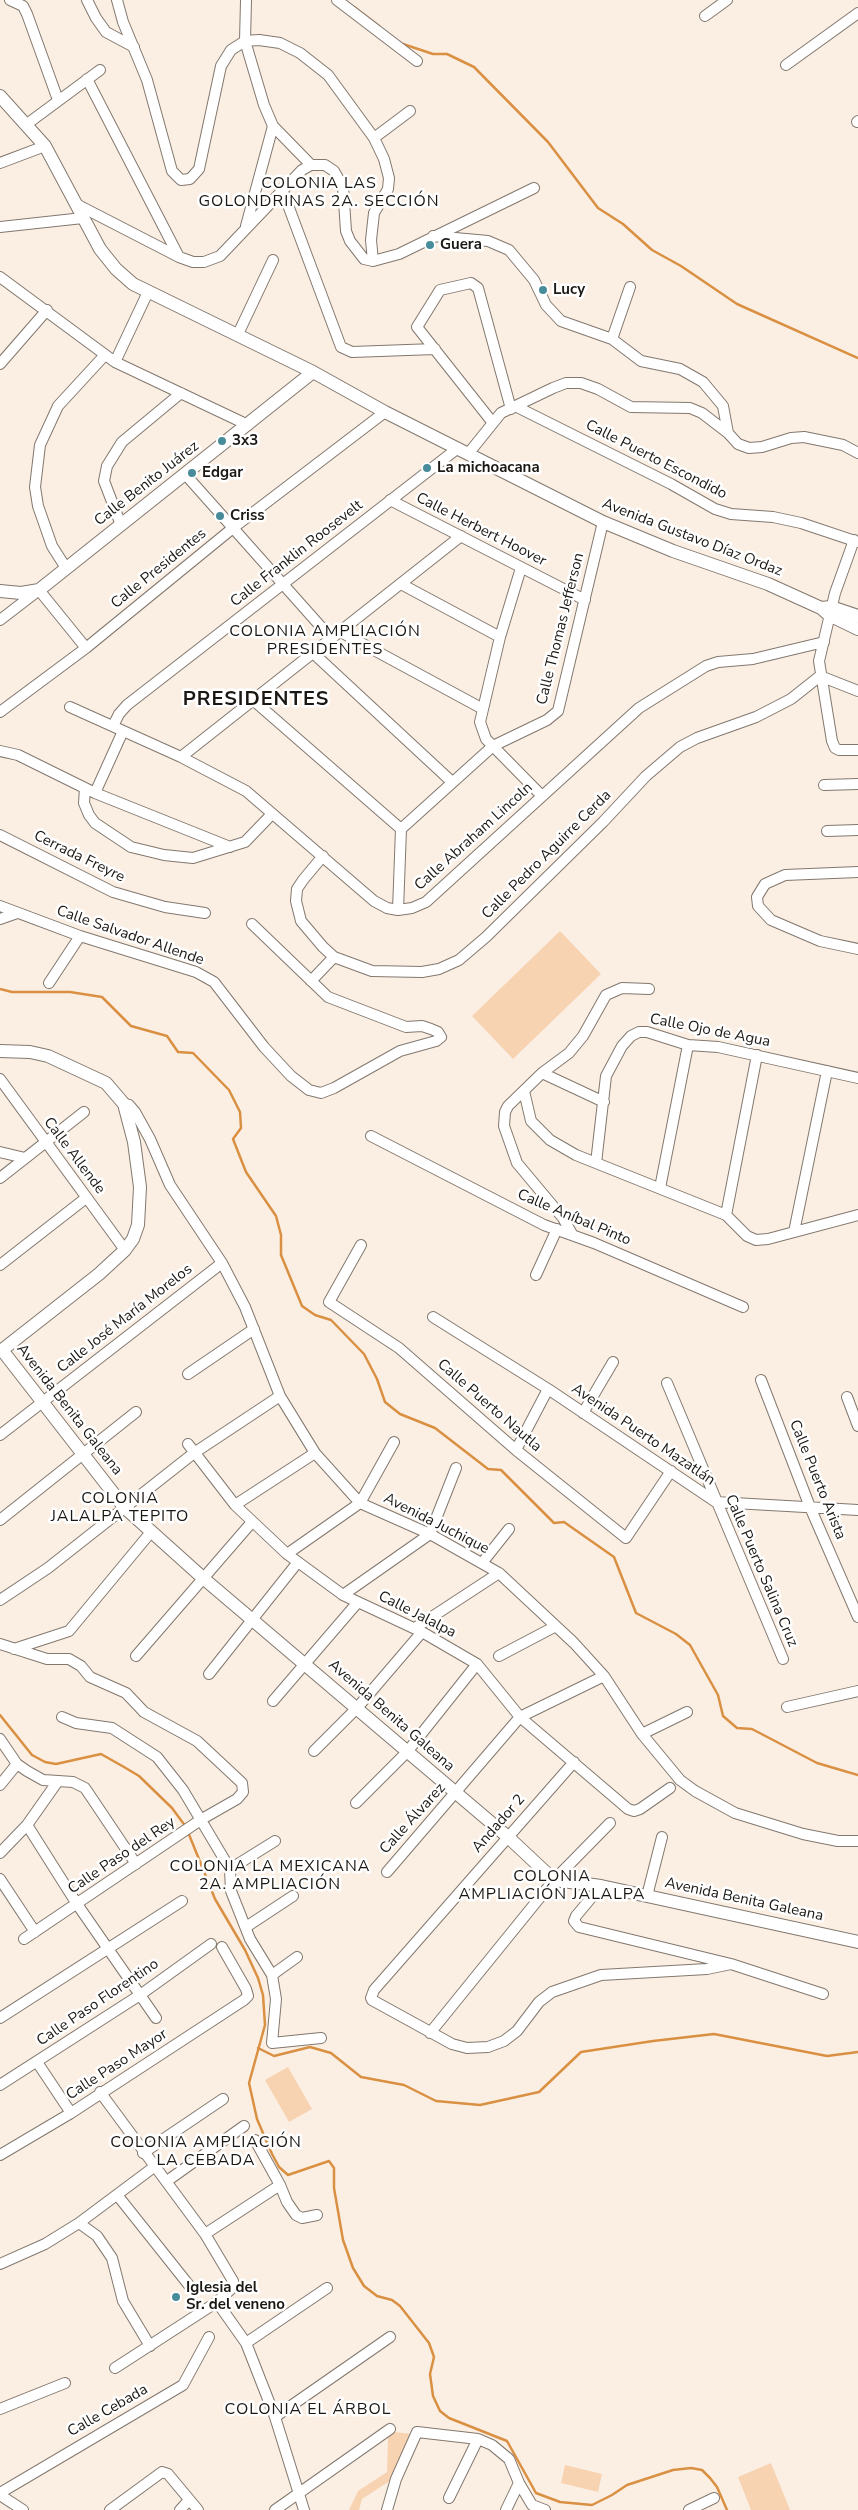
<!DOCTYPE html>
<html>
<head>
<meta charset="utf-8">
<style>
  body { margin:0 }
  canvas { display:block; background:#fbefe4 }
</style>
</head>
<body>
<canvas width="858" height="2510"></canvas>
<script>
const ctx = document.querySelector('canvas').getContext('2d');
ctx.lineJoin = 'round';
function fill(path, color) { ctx.fillStyle = color; ctx.fill(path, 'evenodd'); }
const poly = rows => new Path2D(rows.map(r => 'M' + r).join(''));
function strokePath(path, color, width, dash) { ctx.strokeStyle = color; ctx.lineWidth = width; ctx.lineCap = dash ? 'butt' : 'round'; ctx.setLineDash(dash || []); ctx.stroke(path); }
function write(font, color, halo, rows, align = 'center') {
  ctx.font = font + ' "Nunito Sans",sans-serif'; ctx.lineWidth = 5; ctx.setLineDash([]); ctx.textBaseline = 'middle'; ctx.strokeStyle = halo; ctx.fillStyle = color; for (const [text, x, y, turn = 0] of rows) {
    ctx.save(); ctx.translate(x, y); ctx.rotate((+turn || 0) * Math.PI / 180); ctx.textAlign = isNaN(turn) ? turn : align; if (halo) ctx.strokeText(text, 0, 0); ctx.fillText(text, 0, 0); ctx.restore();
  }
}
const green = poly([
  [560,931,601,974,513,1059,472,1016],
  [288,2067,312,2109,289,2122,265,2080],
  [393,2432,414,2434,393,2479,362,2499,359,2510,349,2510,358,2491,387,2472,388,2438],
  [771,2463,790,2510,751,2510,738,2477],
  [565,2465,602,2474,598,2492,561,2483]
]);
const stream = poly([
  [354,7,379,26],
  [403,44,433,54,447,54,474,67,548,142,598,208,623,224,652,250,681,266,737,304,858,358],
  [0,989,12,992,70,992,102,997,131,1026,167,1036,178,1052,193,1053,229,1090,240,1112,241,1128,233,1139,246,1172,276,1216,281,1235,281,1255,302,1306,315,1315,331,1320,364,1354,377,1379,385,1402,400,1414,435,1428,488,1469,501,1470,554,1523,564,1522,614,1557,636,1613,676,1634,690,1645,718,1695,723,1716,737,1728,752,1729,817,1763,858,1775],
  [0,1715,32,1755,45,1762,56,1764,101,1754,124,1767,139,1776,172,1808,186,1827],
  [188,1832,215,1899,245,1950,258,1978,263,1995,265,2025,249,2083,257,2119,272,2154,279,2167,288,2175,329,2161,334,2168,334,2188,343,2240,353,2268,364,2286,377,2296,392,2300,400,2306,429,2343,434,2357,430,2374,433,2396,440,2411,449,2418,507,2441,536,2493,560,2502,592,2505,612,2495,627,2485,673,2470,691,2468,702,2470,710,2478,717,2487,727,2510],
  [258,2048,274,2056,310,2047,331,2053,361,2077,404,2085,436,2101,480,2105,539,2092,581,2052,653,2041,714,2034,827,2056,858,2052]
]);
const minor = poly([
  [10,0,23,6,27,14,58,100],
  [87,0,96,18,106,32,134,47],
  [117,0,123,22,147,80,172,171,181,180,190,179,199,169,221,66,231,50,245,41,259,40,280,43,300,53,328,75,374,138,384,159,389,178,388,189,374,213,371,240,373,261],
  [246,0,245,41,264,105,273,126,311,165],
  [337,0,417,61],
  [705,16,727,0],
  [786,65,858,13],
  [87,79,179,257],
  [857,122,858,121],
  [27,124,100,70],
  [374,138,410,111],
  [0,163,45,146],
  [282,189,341,347,352,352,435,349],
  [76,204,179,257,193,262,204,262,220,256,302,170,311,165,325,165,334,171,343,187,346,231,350,241,364,259,373,261,399,254,534,188],
  [246,226,273,126],
  [0,227,83,218],
  [433,236,488,241,509,250,534,280,546,305,561,321,612,339,641,361,680,369,703,382,723,406,728,433],
  [0,277,115,362,248,425],
  [238,334,273,260],
  [612,339,630,287],
  [115,362,148,292],
  [0,364,47,310],
  [517,407,671,484,715,509,731,514,773,517,801,523,858,542],
  [493,423,417,327,440,290,471,283,478,288,511,409],
  [468,454,501,413,553,388,566,383,581,383,598,389,631,407,690,408,702,413,728,433,738,444,749,448,762,447,791,438,804,437,843,445,858,453],
  [185,474,330,637],
  [390,500,585,600],
  [121,525,104,481,107,466,122,442,181,393],
  [854,540,835,593,819,661,832,741,835,748,839,750,858,750],
  [66,568,52,546,38,506,35,487,40,445,58,406,104,356],
  [521,568,500,637,480,722,486,739,542,796],
  [401,584,500,637],
  [0,620,39,590,86,648],
  [339,631,483,709],
  [312,652,452,782],
  [820,676,858,691],
  [253,700,401,829],
  [70,707,181,757,246,791,374,901,387,908,398,910,412,908,426,902,639,708,706,666,718,662,753,659,824,642],
  [0,712,86,648,233,528,385,412],
  [113,726,119,714,127,705,458,448],
  [0,751,18,755,95,793,230,847],
  [181,757,461,536],
  [824,785,858,784],
  [85,788,84,803,89,815,95,823,131,847,164,855,193,858,245,842,272,814],
  [95,793,123,731],
  [401,829,493,746,547,720,558,711,603,522],
  [827,831,858,830],
  [0,835,113,892,165,907,205,913],
  [323,856,303,880,297,889,296,901,301,921,323,947,334,957,372,971,422,972,439,969,459,960,486,937,603,822,646,776,680,747,697,738,756,717,791,699,820,676],
  [858,872,785,875,765,884,757,897,758,906,771,920,820,941,858,949],
  [0,906,80,936,196,972,214,982,264,1047,291,1076,309,1090,321,1093,334,1088,400,1051,436,1041,441,1037,438,1032,431,1029,422,1026,406,1027,328,997,252,924],
  [398,910,401,829],
  [0,919,17,913],
  [311,981,334,957],
  [49,983,80,936],
  [542,1073,604,1102],
  [0,1079,125,1250],
  [524,1091,531,1121,550,1140,576,1155,726,1215,747,1236,756,1240,768,1239,858,1215],
  [124,1104,129,1105,135,1112,150,1139,170,1185,222,1263,245,1307,280,1396,315,1453,360,1503,430,1534,499,1573,574,1643,604,1676,642,1734,680,1780,695,1791,735,1813,803,1834,838,1841,858,1841],
  [371,1136,544,1225,594,1243,743,1307],
  [0,1152,25,1158],
  [596,1163,606,1076,622,1046,631,1036,639,1032,647,1032,688,1045,718,1047,858,1078],
  [0,1178,84,1112],
  [660,1188,688,1045],
  [726,1215,757,1055],
  [794,1232,827,1071],
  [572,1234,563,1218,517,1163,504,1126,505,1112,508,1106,542,1073,569,1053,583,1036,606,995,622,988,649,989],
  [361,1245,329,1302,399,1348,516,1450,626,1538,671,1471],
  [0,1265,86,1198],
  [536,1275,557,1229],
  [433,1317,548,1389,716,1502,858,1510],
  [188,1374,254,1329],
  [761,1380,810,1507,858,1617],
  [667,1383,783,1659],
  [847,1397,858,1426],
  [583,1413,613,1362],
  [0,1435,222,1263],
  [188,1444,235,1505,287,1554,343,1595,422,1632,477,1664,520,1717,628,1809,634,1811,640,1809,670,1788],
  [516,1450,548,1389],
  [235,1505,315,1453],
  [0,1520,136,1412],
  [287,1554,360,1503,394,1442],
  [482,1563,509,1529],
  [343,1595,430,1534,456,1468],
  [0,1600,48,1568,194,1453,280,1396],
  [415,1628,499,1573],
  [0,1644,47,1659,69,1659,81,1666,90,1677,126,1693,144,1712,197,1741,242,1783,243,1792,237,1799,202,1819,24,1939],
  [14,1649,69,1631,151,1532],
  [136,1656,252,1522],
  [499,1656,556,1626],
  [209,1674,298,1562],
  [273,1701,358,1602],
  [787,1707,858,1691],
  [62,1717,76,1723,112,1728,157,1757,183,1790,230,1869,231,1891,250,1939,272,1975,276,1999,272,2043,321,2038],
  [642,1734,687,1712],
  [0,1739,17,1764,27,1771,43,1780,73,1782,85,1788,136,1864],
  [314,1751,357,1708,422,1632],
  [574,1762,374,1990,371,1998,372,2000,452,2044,467,2048,488,2047,504,2041,517,2031,539,2002,552,1992,601,1975,707,1969,731,1964],
  [0,1785,17,1764],
  [356,1803,407,1752,477,1664],
  [27,1825,77,1904,156,2018],
  [0,1853,27,1825,58,1781],
  [230,1869,275,1841],
  [387,1872,520,1717,604,1676],
  [0,1879,35,1932],
  [601,1886,576,1916,574,1921,579,1927,731,1964,823,1994],
  [647,1896,662,1837],
  [246,1927,293,1896],
  [272,1975,297,1957],
  [0,2018,182,1901],
  [430,2033,554,1880,610,1823],
  [37,2062,71,2113],
  [0,2085,140,1995,211,1944],
  [100,2092,205,2234,233,2281,231,2289,217,2302,115,2368],
  [255,2140,280,2185],
  [143,2153,223,2099],
  [0,2155,71,2113,244,2000,248,1996,246,1989,222,1947],
  [167,2181,244,2126],
  [118,2196,192,2289],
  [79,2223,97,2236,112,2258,123,2301,150,2346],
  [205,2234,280,2185,287,2202,296,2215,302,2218,317,2215],
  [0,2264,45,2244,79,2223,154,2167],
  [217,2302,246,2343,275,2417,304,2510],
  [246,2343,327,2288],
  [0,2409,65,2383],
  [275,2417,390,2337],
  [0,2493,183,2385,209,2337],
  [0,2495,23,2510],
  [449,2498,478,2439],
  [110,2510,162,2472,168,2474,198,2510],
  [180,2510,189,2500],
  [275,2510,390,2429],
  [387,2510,396,2479,417,2432,478,2439,492,2445,509,2459,519,2483,532,2505,545,2510],
  [506,2510,519,2483],
  [689,2510,714,2498]
]);
const tertiary = poly([
  [0,96,45,146,100,249,116,269,133,284,313,372,385,412,603,522,673,551,768,584,821,608,829,615,858,629],
  [0,591,21,593,39,590,313,372],
  [821,608,831,607,858,616],
  [0,1051,30,1052,48,1056,106,1083,124,1104,134,1142,140,1187,138,1225,133,1239,125,1250,99,1274,2,1350,124,1507,203,1578,508,1837,554,1880,601,1886,858,1942]
]);
const markers = [
  [430,245,5,"#488b9a"],
  [543,290,5,"#488b9a"],
  [222,441,5,"#488b9a"],
  [427,468,5,"#488b9a"],
  [192,473,5,"#488b9a"],
  [220,516,5,"#488b9a"],
  [176,2297,5,"#488b9a"]
];
const poiNames = [
  ["Guera",440,245],
  ["Lucy",553,290],
  ["3x3",232,441],
  ["La michoacana",437,468],
  ["Edgar",202,473],
  ["Criss",230,516],
  ["Iglesia del",186,2288],
  ["Sr. del veneno",186,2305]
];
const streetNames = [
  ["Calle Puerto Escondido",656,460,27],
  ["Calle Benito Juárez",147,484,-38],
  ["Calle Herbert Hoover",481,530,27],
  ["Avenida Gustavo Díaz Ordaz",692,538,21],
  ["Calle Franklin Roosevelt",297,554,-38],
  ["Calle Presidentes",159,569,-39],
  ["Calle Thomas Jefferson",561,629,-76],
  ["Calle Abraham Lincoln",474,837,-42],
  ["Calle Pedro Aguirre Cerda",547,855,-45],
  ["Cerrada Freyre",79,857,26],
  ["Calle Salvador Allende",130,936,19],
  ["Calle Ojo de Agua",710,1031,11],
  ["Calle Allende",74,1156,53],
  ["Calle Aníbal Pinto",574,1218,23],
  ["Calle José María Morelos",125,1319,-38],
  ["Calle Puerto Nautla",489,1406,41],
  ["Avenida Benita Galeana",69,1410,52],
  ["Avenida Puerto Mazatlán",643,1435,34],
  ["Calle Puerto Arista",817,1480,68],
  ["Avenida Juchique",436,1524,27],
  ["Calle Puerto Salina Cruz",761,1571,67],
  ["Calle Jalalpa",417,1615,27],
  ["Avenida Benita Galeana",391,1716,41],
  ["Calle Álvarez",413,1819,-48],
  ["Andador 2",499,1824,-49],
  ["Calle Paso del Rey",122,1856,-34],
  ["Avenida Benita Galeana",744,1900,12],
  ["Calle Paso Florentino",98,2003,-34],
  ["Calle Paso Mayor",117,2065,-33],
  ["Calle Cebada",108,2411,-30]
];
const neighbourhoodNames = [
  ["COLONIA LAS",319,184],
  ["GOLONDRINAS 2A. SECCIÓN",319,202],
  ["COLONIA AMPLIACIÓN",325,632],
  ["PRESIDENTES",325,650],
  ["COLONIA",120,1499],
  ["JALALPA TEPITO",120,1517],
  ["COLONIA LA MEXICANA",270,1867],
  ["2A. AMPLIACIÓN",270,1885],
  ["COLONIA",552,1877],
  ["AMPLIACIÓN JALALPA",552,1895],
  ["COLONIA AMPLIACIÓN",206,2143],
  ["LA CEBADA",206,2161],
  ["COLONIA EL ÁRBOL",308,2410]
];
const districtNames = [
  ["PRESIDENTES",256,700]
];
fill(green, '#f7d3b2');
strokePath(stream, '#da9042', 2.5);
strokePath(minor, '#83786e', 12);
strokePath(tertiary, '#83786e', 14);
strokePath(minor, '#fff', 10);
strokePath(tertiary, '#fff', 12);
for (const [x, y, r, color] of markers) { const dot = new Path2D(); dot.arc(x, y, r, 0, 2 * Math.PI); ctx.fillStyle = color; ctx.fill(dot); strokePath(dot, '#fff', 2); }
write('bold 15px', '#1b1713', '#fff', poiNames, 'left');
write('15px', '#1b1713', '#fff', streetNames);
ctx.letterSpacing = '1px';
write('16px', '#1b1713', '#fff', neighbourhoodNames);
ctx.letterSpacing = '0px';
ctx.letterSpacing = '1px';
write('bold 20px', '#1b1713', '#fff', districtNames);
ctx.letterSpacing = '0px';
</script>
</body>
</html>
